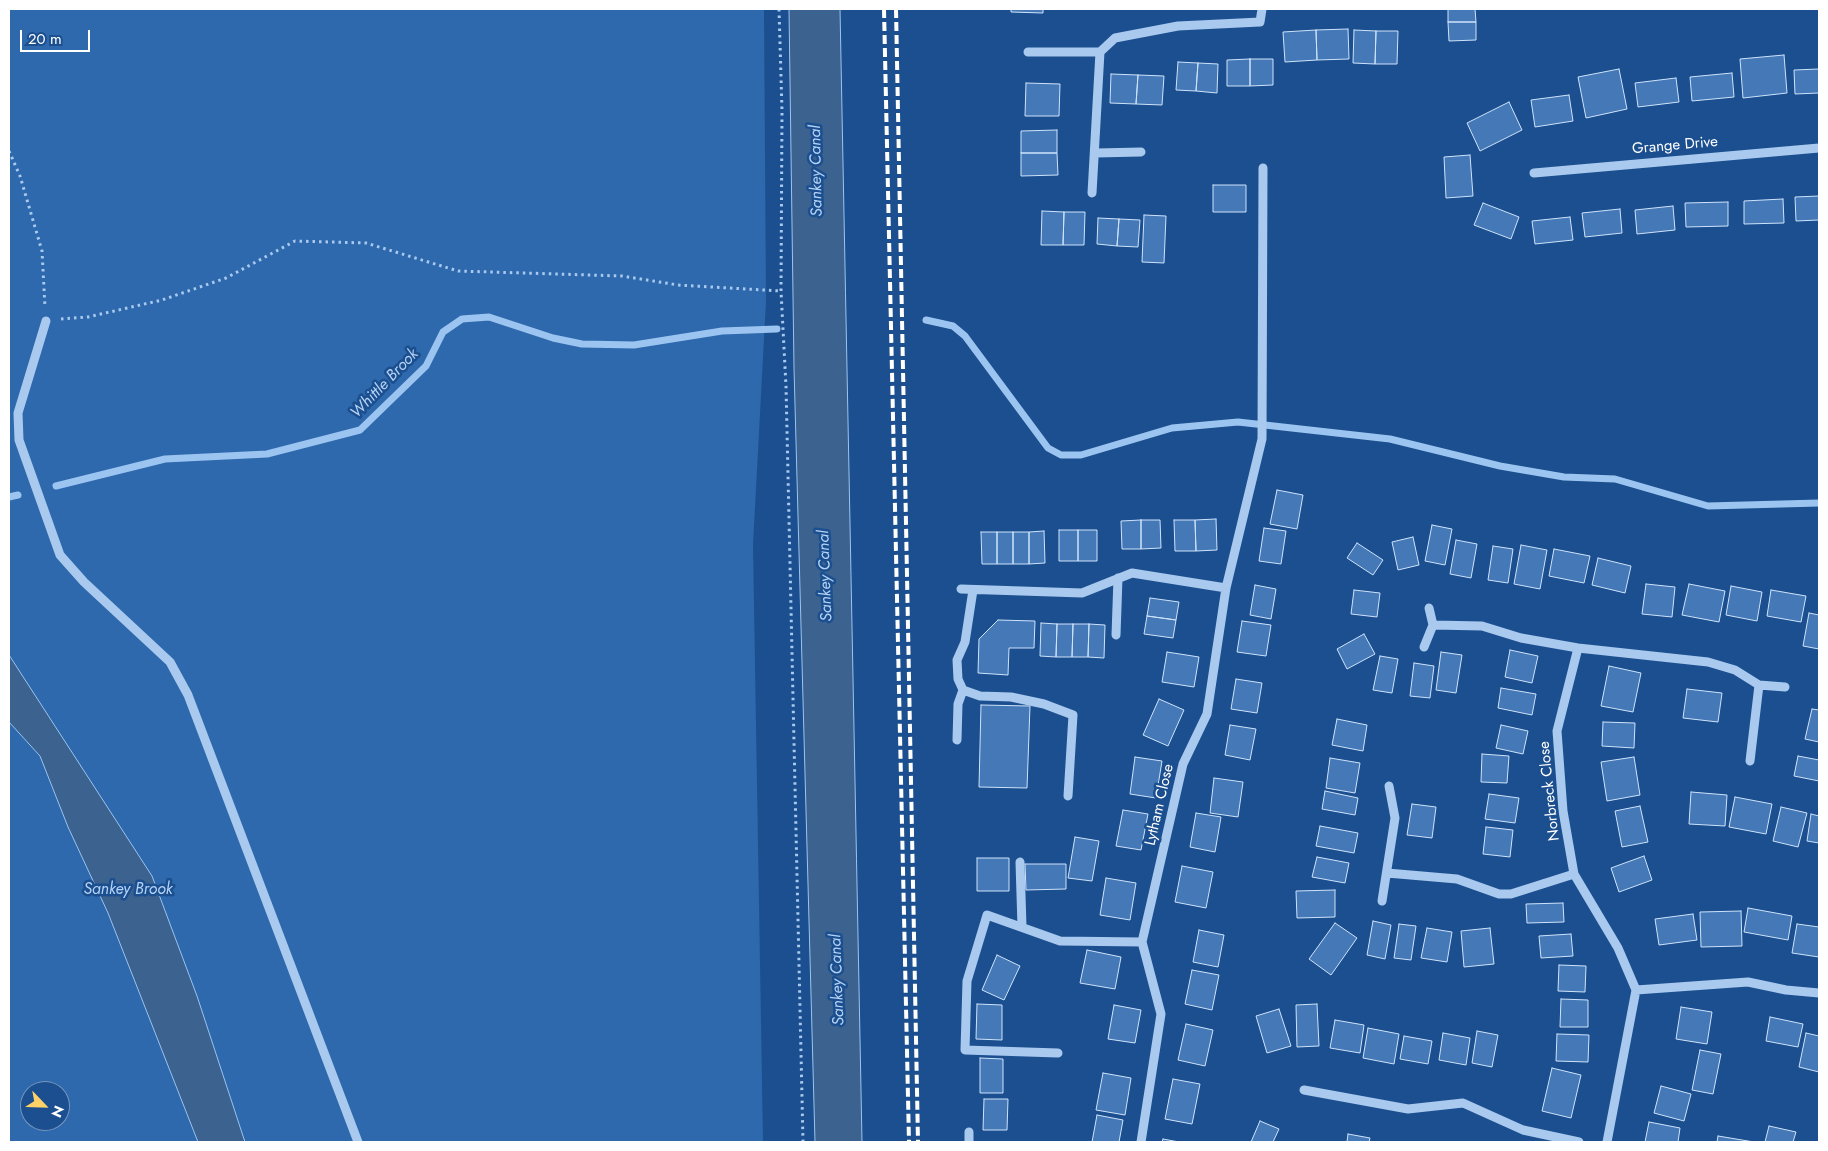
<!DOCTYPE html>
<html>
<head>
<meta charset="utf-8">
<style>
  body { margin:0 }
  #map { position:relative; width:1828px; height:1151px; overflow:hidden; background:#1b4f8f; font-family:Jost,sans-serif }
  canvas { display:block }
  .frame { position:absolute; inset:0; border:10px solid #fff; pointer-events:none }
  .north { position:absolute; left:20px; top:1081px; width:50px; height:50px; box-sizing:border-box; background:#1b4f8f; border:1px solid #7695bc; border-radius:50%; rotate:114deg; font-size:14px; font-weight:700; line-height:20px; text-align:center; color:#fff }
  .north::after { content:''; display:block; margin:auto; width:18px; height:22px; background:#ffd166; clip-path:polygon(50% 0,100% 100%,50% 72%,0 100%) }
  .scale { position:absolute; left:20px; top:30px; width:70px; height:22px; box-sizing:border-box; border:2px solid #fff; border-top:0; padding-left:6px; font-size:15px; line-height:18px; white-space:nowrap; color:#fff; -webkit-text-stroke:4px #1b4f8f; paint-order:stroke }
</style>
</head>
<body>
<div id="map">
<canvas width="1828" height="1151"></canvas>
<div class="frame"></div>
<div class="north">N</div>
<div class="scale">20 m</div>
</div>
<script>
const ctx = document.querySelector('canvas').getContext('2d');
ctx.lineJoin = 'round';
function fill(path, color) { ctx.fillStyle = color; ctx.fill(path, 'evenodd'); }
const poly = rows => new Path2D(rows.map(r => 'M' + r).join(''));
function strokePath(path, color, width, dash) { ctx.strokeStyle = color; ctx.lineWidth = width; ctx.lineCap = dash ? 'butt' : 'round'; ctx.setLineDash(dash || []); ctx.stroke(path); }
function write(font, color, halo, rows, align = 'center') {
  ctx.font = font + ' Jost,sans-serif'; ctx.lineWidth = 5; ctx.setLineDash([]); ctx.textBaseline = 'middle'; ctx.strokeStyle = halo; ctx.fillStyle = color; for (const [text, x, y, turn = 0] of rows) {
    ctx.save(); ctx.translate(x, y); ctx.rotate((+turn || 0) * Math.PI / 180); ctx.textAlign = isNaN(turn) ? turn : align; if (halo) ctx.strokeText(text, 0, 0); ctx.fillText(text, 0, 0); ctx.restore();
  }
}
const green = poly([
  [9,9,764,9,766,301,753,545,763,1142,245,1142,197,996,152,876,9,655],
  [9,722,40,756,68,827,108,913,198,1142,9,1142],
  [30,1091,60,1091,60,1121,30,1121]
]);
const water = poly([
  [789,9,840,9,862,1142,815,1142,794,368,789,9],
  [9,655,152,876,197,996,245,1142,198,1142,108,913,68,827,40,756,9,722,9,655]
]);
const stream = poly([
  [926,320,953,326,965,336,1048,448,1061,455,1081,455,1172,428,1238,422,1390,439,1500,466,1564,477,1615,479,1708,506,1819,503],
  [56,486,165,459,267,454,360,430,426,366,443,332,462,319,489,317,553,338,582,344,634,345,722,331,777,329],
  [9,497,18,495]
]);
const building = poly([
  [1011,9,1043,9,1043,13,1011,12,1011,9],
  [1448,9,1475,9,1476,22,1448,22,1448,9],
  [1448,22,1476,22,1476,40,1449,41,1448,22],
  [1348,29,1349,59,1317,60,1316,30,1348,29],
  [1316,30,1317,60,1285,62,1283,32,1316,30],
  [1354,30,1376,31,1375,64,1353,63,1354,30],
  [1376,31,1398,31,1397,64,1375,64,1376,31],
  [1784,55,1787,93,1743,98,1740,59,1784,55],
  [1250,59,1273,59,1273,85,1250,86,1250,59],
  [1250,59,1250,86,1227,86,1227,60,1250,59],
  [1178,62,1198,63,1196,91,1176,90,1178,62],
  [1198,63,1218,64,1217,93,1196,91,1198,63],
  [1619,69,1627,109,1586,118,1578,77,1619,69],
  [1819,69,1819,93,1795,94,1794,70,1819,69],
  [1732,73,1734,97,1692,101,1690,77,1732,73],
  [1111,74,1138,75,1136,104,1110,103,1111,74],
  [1138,75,1164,76,1162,105,1136,104,1138,75],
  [1676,78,1679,102,1638,107,1635,83,1676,78],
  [1026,83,1060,84,1059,116,1025,116,1026,83],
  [1569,95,1573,121,1535,127,1531,100,1569,95],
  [1509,102,1522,130,1480,151,1467,123,1509,102],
  [1057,130,1057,153,1021,153,1021,131,1057,130],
  [1021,153,1057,153,1058,175,1021,176,1021,153],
  [1470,155,1473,196,1446,198,1444,157,1470,155],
  [1213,185,1246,185,1246,212,1213,212,1213,185],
  [1819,196,1819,220,1796,221,1795,197,1819,196],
  [1783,199,1784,223,1744,224,1744,201,1783,199],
  [1728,202,1728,226,1686,227,1685,203,1728,202],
  [1483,203,1519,217,1511,239,1474,225,1483,203],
  [1673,206,1675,230,1637,234,1635,210,1673,206],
  [1620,209,1622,233,1585,237,1582,213,1620,209],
  [1042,211,1064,212,1063,245,1041,245,1042,211],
  [1064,212,1085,212,1084,245,1063,245,1064,212],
  [1144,215,1166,216,1164,263,1142,262,1144,215],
  [1570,217,1573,240,1535,244,1532,221,1570,217],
  [1098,218,1119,219,1117,246,1097,244,1098,218],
  [1119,219,1140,220,1138,247,1117,246,1119,219],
  [1277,490,1303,495,1297,529,1270,524,1277,490],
  [1216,519,1217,550,1196,551,1195,520,1216,519],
  [1141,520,1141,549,1122,549,1121,521,1141,520],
  [1141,520,1160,520,1161,548,1141,549,1141,520],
  [1174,520,1195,520,1196,551,1175,551,1174,520],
  [1432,525,1452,529,1445,565,1425,561,1432,525],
  [1264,528,1286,531,1281,564,1259,561,1264,528],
  [1059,530,1078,530,1078,561,1059,561,1059,530],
  [1078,530,1097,530,1097,561,1078,561,1078,530],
  [1044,531,1045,563,1029,564,1029,532,1044,531],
  [981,532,997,532,997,564,982,564,981,532],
  [997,532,1013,532,1013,564,997,564,997,532],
  [1013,532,1029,532,1029,564,1013,564,1013,532],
  [1413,537,1419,565,1398,570,1392,542,1413,537],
  [1456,540,1477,544,1471,578,1450,574,1456,540],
  [1357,543,1383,560,1373,575,1347,558,1357,543],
  [1521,545,1547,550,1540,589,1514,584,1521,545],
  [1493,546,1513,549,1508,583,1488,580,1493,546],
  [1554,549,1590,556,1584,583,1549,576,1554,549],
  [1598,558,1631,566,1625,593,1592,585,1598,558],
  [1646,584,1675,587,1672,617,1642,614,1646,584],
  [1689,584,1725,591,1719,622,1682,615,1689,584],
  [1255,585,1276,589,1271,619,1250,615,1255,585],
  [1731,586,1762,592,1757,621,1726,615,1731,586],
  [1354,590,1380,593,1377,617,1351,614,1354,590],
  [1771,590,1806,596,1801,622,1767,616,1771,590],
  [1150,598,1179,602,1176,620,1147,616,1150,598],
  [1809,613,1819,615,1819,649,1803,646,1809,613],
  [1147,616,1176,620,1173,638,1144,634,1147,616],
  [998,620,1035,621,1034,648,1009,648,1008,675,978,673,979,639,998,620],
  [1242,621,1271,625,1266,656,1237,652,1242,621],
  [1041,623,1057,624,1056,657,1040,656,1041,623],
  [1057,624,1073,624,1072,657,1056,657,1057,624],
  [1073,624,1089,624,1088,657,1072,657,1073,624],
  [1089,624,1105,625,1104,658,1088,657,1089,624],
  [1364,634,1375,654,1347,669,1337,649,1364,634],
  [1510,650,1538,656,1532,683,1505,677,1510,650],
  [1167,652,1199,657,1194,687,1162,682,1167,652],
  [1441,652,1462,655,1456,693,1436,690,1441,652],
  [1380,656,1398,659,1392,693,1373,690,1380,656],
  [1414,663,1434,666,1430,698,1410,696,1414,663],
  [1609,666,1641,673,1633,712,1601,706,1609,666],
  [1236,679,1262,683,1257,713,1231,709,1236,679],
  [1501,688,1536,694,1532,715,1498,708,1501,688],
  [1687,689,1722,693,1718,722,1683,718,1687,689],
  [1159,699,1184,710,1168,746,1143,735,1159,699],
  [981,705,1030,706,1027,788,979,787,981,705],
  [1812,709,1819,710,1819,742,1805,739,1812,709],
  [1337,719,1367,725,1363,751,1332,745,1337,719],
  [1603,722,1635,723,1634,748,1602,746,1603,722],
  [1230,725,1256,729,1250,760,1225,755,1230,725],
  [1501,725,1528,731,1523,754,1496,748,1501,725],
  [1482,754,1509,756,1507,783,1481,782,1482,754],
  [1798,756,1819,760,1819,781,1794,776,1798,756],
  [1135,757,1162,761,1156,798,1130,794,1135,757],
  [1634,757,1640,795,1607,801,1601,762,1634,757],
  [1330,758,1360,763,1355,793,1326,788,1330,758],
  [1214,778,1243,782,1238,817,1210,813,1214,778],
  [1325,791,1358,798,1355,815,1322,809,1325,791],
  [1691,792,1727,795,1725,826,1689,824,1691,792],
  [1489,794,1519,798,1515,823,1485,819,1489,794],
  [1735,797,1772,804,1766,834,1729,827,1735,797],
  [1412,804,1436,807,1432,838,1407,835,1412,804],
  [1640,806,1648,842,1622,847,1615,811,1640,806],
  [1781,807,1807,813,1798,847,1773,841,1781,807],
  [1123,810,1148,814,1141,850,1116,846,1123,810],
  [1196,813,1221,817,1215,852,1190,847,1196,813],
  [1811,814,1819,816,1819,843,1807,841,1811,814],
  [1320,826,1358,833,1354,853,1316,846,1320,826],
  [1486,827,1513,830,1510,857,1483,854,1486,827],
  [1075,837,1099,841,1092,881,1068,878,1075,837],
  [1644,856,1652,880,1619,892,1611,868,1644,856],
  [1317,857,1349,863,1345,883,1312,877,1317,857],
  [977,858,1009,858,1009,891,977,891,977,858],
  [1025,864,1066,864,1066,889,1026,890,1025,864],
  [1182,866,1213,872,1206,908,1175,902,1182,866],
  [1106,878,1136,883,1130,920,1100,915,1106,878],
  [1335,890,1335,917,1297,918,1296,891,1335,890],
  [1563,903,1564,922,1527,923,1526,904,1563,903],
  [1748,908,1792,916,1788,940,1744,932,1748,908],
  [1741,911,1742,946,1701,947,1700,912,1741,911],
  [1693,914,1697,940,1659,945,1655,919,1693,914],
  [1373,921,1391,925,1385,959,1367,955,1373,921],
  [1335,923,1357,938,1331,975,1309,959,1335,923],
  [1399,924,1416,926,1411,960,1394,958,1399,924],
  [1797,924,1819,927,1819,957,1792,953,1797,924],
  [1427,928,1452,932,1447,962,1421,958,1427,928],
  [1490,928,1494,964,1464,967,1461,931,1490,928],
  [1199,930,1224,935,1218,967,1193,962,1199,930],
  [1571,934,1573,956,1541,958,1539,936,1571,934],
  [1087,950,1121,957,1115,989,1080,983,1087,950],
  [997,955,1020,966,1004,1000,982,990,997,955],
  [1559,965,1586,966,1585,992,1558,991,1559,965],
  [1192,970,1219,975,1212,1010,1185,1004,1192,970],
  [1561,999,1588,1000,1588,1027,1560,1027,1561,999],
  [977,1004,1002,1005,1002,1040,976,1039,977,1004],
  [1317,1004,1319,1046,1297,1047,1296,1005,1317,1004],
  [1114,1005,1141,1010,1135,1043,1108,1039,1114,1005],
  [1681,1007,1712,1012,1707,1044,1676,1039,1681,1007],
  [1279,1009,1291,1046,1267,1053,1256,1016,1279,1009],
  [1770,1017,1803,1024,1798,1047,1766,1041,1770,1017],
  [1335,1020,1364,1025,1360,1053,1330,1048,1335,1020],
  [1186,1024,1213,1030,1205,1066,1178,1060,1186,1024],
  [1368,1028,1399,1034,1394,1064,1363,1058,1368,1028],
  [1477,1031,1498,1035,1492,1067,1472,1063,1477,1031],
  [1443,1033,1470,1038,1466,1065,1439,1060,1443,1033],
  [1806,1033,1819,1036,1819,1072,1799,1067,1806,1033],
  [1557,1034,1589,1035,1588,1062,1556,1061,1557,1034],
  [1404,1036,1432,1041,1428,1064,1400,1059,1404,1036],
  [1700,1050,1721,1054,1713,1094,1692,1090,1700,1050],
  [980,1058,1003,1059,1003,1093,980,1093,980,1058],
  [1552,1068,1581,1075,1571,1118,1542,1111,1552,1068],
  [1103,1073,1131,1078,1125,1115,1096,1110,1103,1073],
  [1173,1079,1200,1084,1192,1124,1165,1119,1173,1079],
  [1661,1086,1691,1094,1684,1121,1654,1113,1661,1086],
  [984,1099,1008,1099,1007,1130,983,1130,984,1099],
  [1097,1115,1123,1120,1119,1142,1092,1142,1097,1115],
  [1260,1121,1279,1129,1273,1142,1251,1142,1260,1121],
  [1649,1122,1680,1128,1678,1142,1645,1142,1649,1122],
  [1769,1126,1796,1132,1793,1142,1765,1142,1769,1126],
  [1348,1134,1370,1138,1369,1142,1347,1142,1348,1134],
  [1718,1136,1754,1142,1717,1142,1718,1136],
  [1163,1139,1179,1142,1162,1142,1163,1139]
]);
const path = poly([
  [779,9,782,111,781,291,786,386,803,1142],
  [9,151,20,176,42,251,45,307],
  [61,319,88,317,162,300,226,278,295,241,366,243,458,271,622,276,678,285,781,291]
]);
const minor = poly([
  [1028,52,1100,52,1115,38,1178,26,1260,22,1262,9],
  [1096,153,1141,152],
  [1534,173,1819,148],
  [1092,193,1100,52],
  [46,321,18,413,19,440,60,555,84,582,170,662,188,695,358,1142],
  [961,589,1082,593,1132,573,1226,588],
  [973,590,965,642,957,660,958,679,963,690,980,696,1011,697,1044,704,1073,715,1068,796],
  [1433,625,1482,626,1521,638,1578,648,1708,662,1735,670,1759,685],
  [1116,635,1118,578],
  [1424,647,1433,625,1429,608],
  [1578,648,1557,731,1563,811,1574,874,1618,948,1636,990,1607,1142],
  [957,740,958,704,963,690],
  [1750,761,1759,685,1785,687],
  [1020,862,1022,927],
  [1387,873,1457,879,1499,894,1511,894,1574,874],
  [1382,901,1395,818,1389,786],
  [1636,990,1748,982,1786,990,1819,993],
  [1058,1053,965,1050,967,981,987,915,1060,941,1142,942],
  [1304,1090,1408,1109,1463,1103,1523,1130,1579,1142],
  [969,1132,969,1142],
  [1141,1142,1161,1014,1142,942,1183,764,1207,714,1226,588,1262,439,1263,168]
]);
const rail = poly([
  [884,9,909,1142],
  [896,9,918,1142]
]);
const streetNames = [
  ["Grange Drive",1675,146,-5],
  ["Norbreck Close",1550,791,-96],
  ["Lytham Close",1160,805,-77]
];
const waterNames = [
  ["Sankey Canal",817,171,-91],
  ["Whittle Brook",385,384,-46],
  ["Sankey Canal",826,576,-92],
  ["Sankey Brook",128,890],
  ["Sankey Canal",838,980,-92]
];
fill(green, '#2e69ad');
fill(water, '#3c6290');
strokePath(water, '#9cc4f0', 1);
strokePath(stream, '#9cc4f0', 7);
fill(building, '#4478b7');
strokePath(building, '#cfe3fa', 1);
strokePath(path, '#a9c9ee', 3, [2.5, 4]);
strokePath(minor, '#a9c9ee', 9);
strokePath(rail, '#fff', 4, [9, 4]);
write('15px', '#fff', '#1b4f8f', streetNames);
write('italic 16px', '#b5d3f5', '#1b4f8f', waterNames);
</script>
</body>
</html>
